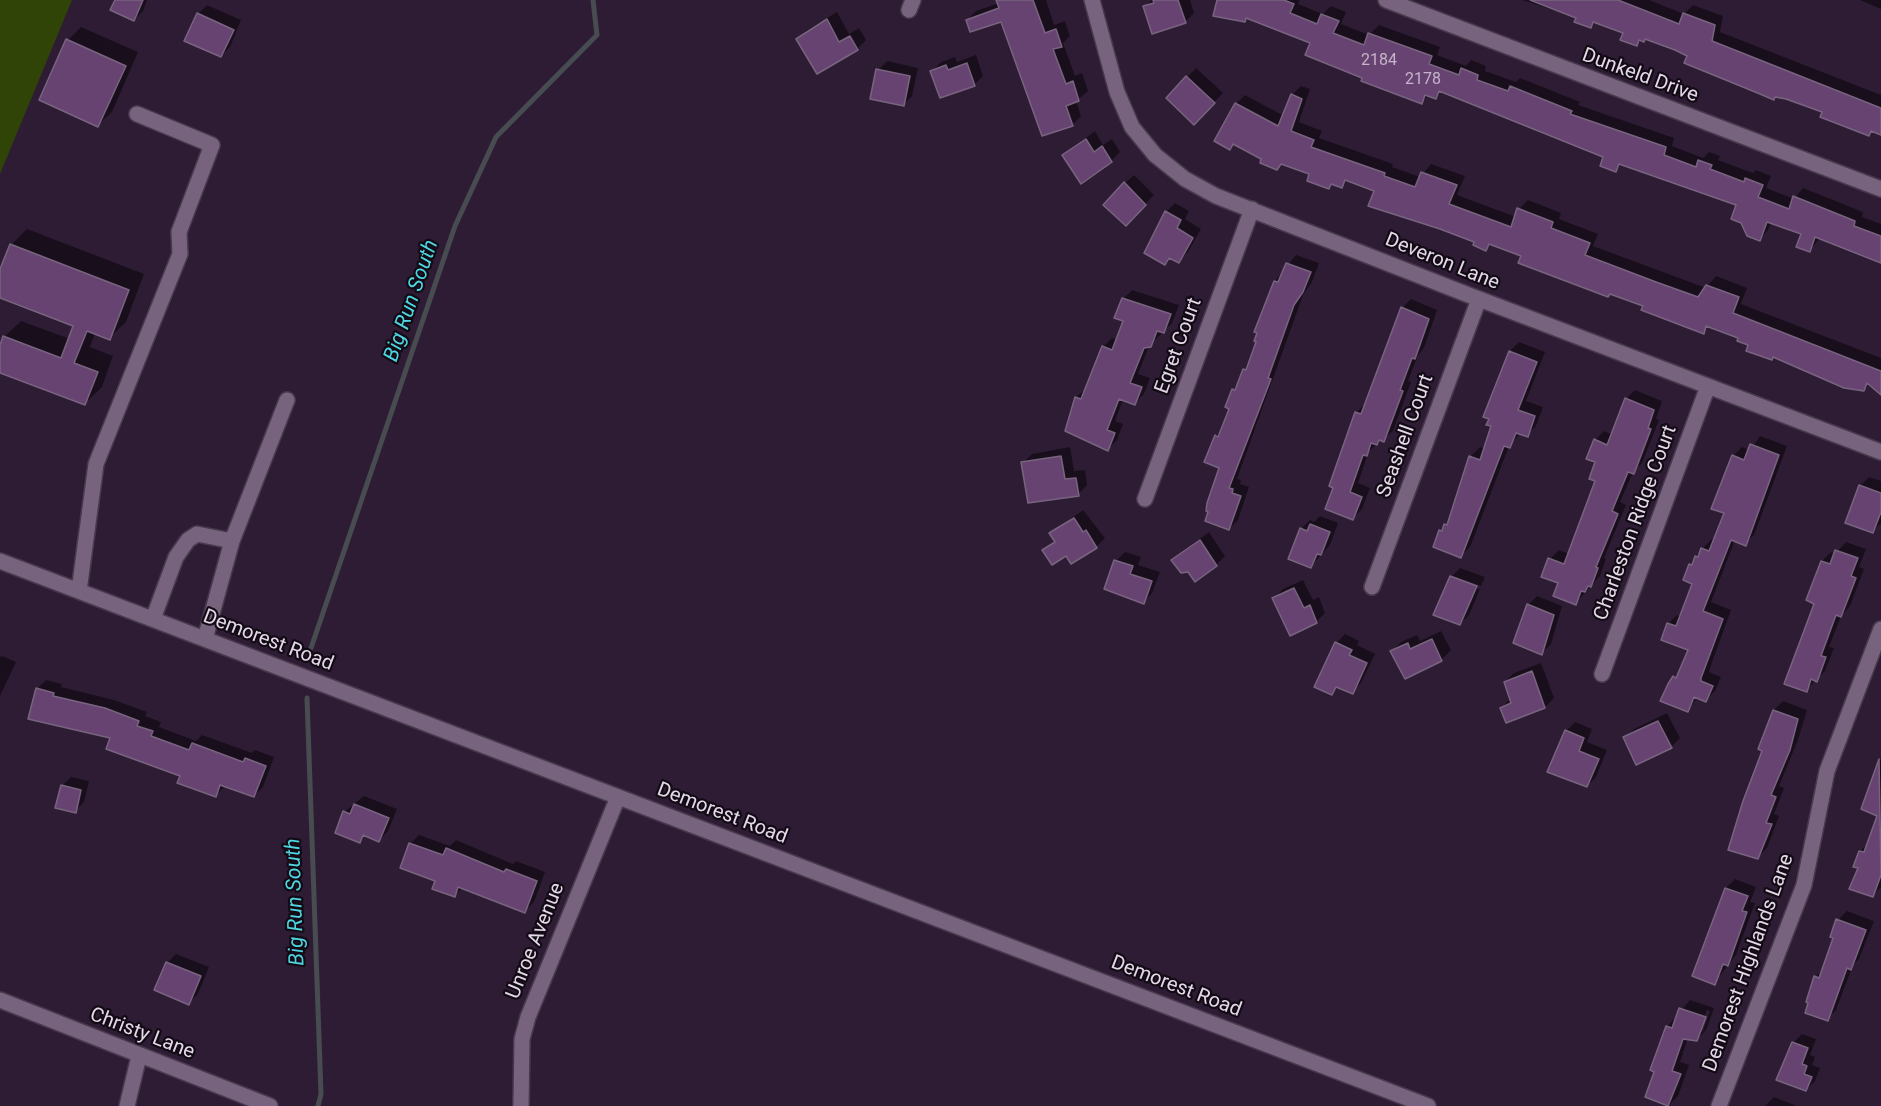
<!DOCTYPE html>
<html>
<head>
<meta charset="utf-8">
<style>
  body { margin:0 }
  canvas { display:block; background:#2e1c34 }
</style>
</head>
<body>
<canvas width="1881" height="1106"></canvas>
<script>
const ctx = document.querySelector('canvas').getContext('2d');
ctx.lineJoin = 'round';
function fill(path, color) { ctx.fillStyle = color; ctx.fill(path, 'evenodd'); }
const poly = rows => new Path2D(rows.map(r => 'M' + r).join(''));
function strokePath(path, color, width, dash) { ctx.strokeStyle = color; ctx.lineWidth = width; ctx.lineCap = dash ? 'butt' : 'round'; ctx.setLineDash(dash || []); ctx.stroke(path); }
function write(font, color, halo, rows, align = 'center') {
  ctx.font = font + ' Roboto,sans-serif'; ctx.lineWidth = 4.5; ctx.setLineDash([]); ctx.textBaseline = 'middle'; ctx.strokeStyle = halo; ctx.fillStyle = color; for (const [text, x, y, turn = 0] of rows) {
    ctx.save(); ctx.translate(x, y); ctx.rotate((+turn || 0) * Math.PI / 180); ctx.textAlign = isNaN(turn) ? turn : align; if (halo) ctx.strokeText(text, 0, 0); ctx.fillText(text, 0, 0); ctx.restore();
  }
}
const green = poly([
  [0,0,72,0,0,174]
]);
const shadow = poly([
  [116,0,147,0,143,11,134,20],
  [998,0,1046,0,1054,25,1065,21,1070,36,1063,43,1075,76,1082,73,1088,91,1076,101,1081,116,1072,125,1002,20,967,20,976,11,999,3],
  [1152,0,1190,0,1194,13,1185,22,1145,7],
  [1218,0,1300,0,1298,4,1323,14,1331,6,1346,12,1341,24,1369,35,1379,25,1440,47,1437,55,1466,66,1471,60,1486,66,1485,71,1516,82,1520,78,1580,102,1578,105,1674,138,1672,146,1703,158,1709,152,1720,156,1718,160,1753,173,1756,170,1771,176,1766,188,1794,199,1803,188,1863,212,1862,217,1881,224,1881,261,1820,238,1810,250,1803,233,1771,222,1768,230,1759,239,1738,204,1622,164,1616,170,1605,156,1442,91,1436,98,1429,95,1422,102,1364,77,1311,42,1247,17,1244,20],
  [1522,0,1649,0,1684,14,1693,5,1723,16,1720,32,1881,95,1881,133,1873,130,1869,134,1824,111,1646,37,1636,45,1625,32,1596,22,1590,27,1578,18],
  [1860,0,1881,0,1881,9],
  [207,5,241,20,230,47,221,56,198,14],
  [837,12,849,34,859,28,866,40,857,49,798,39,807,30],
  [81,27,138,52,112,112,98,125,68,40],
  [976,55,983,76,974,85,932,71,941,62,955,57,957,62],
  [887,61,918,68,912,96,903,105,878,70],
  [1196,68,1223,93,1194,123,1168,98],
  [1301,86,1310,89,1299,122,1322,131,1319,138,1393,164,1392,167,1420,177,1431,164,1465,176,1457,195,1516,217,1519,209,1528,200,1561,213,1559,219,1598,234,1593,246,1706,288,1716,276,1747,288,1741,304,1881,358,1881,393,1870,384,1864,389,1709,326,1703,332,1523,255,1491,243,1486,249,1376,190,1348,180,1341,186,1333,183,1329,187,1311,173,1282,163,1277,168,1235,143,1230,148,1236,104,1245,95,1284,116,1292,95],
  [1095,131,1103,145,1112,139,1120,152,1111,161,1064,155],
  [1134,175,1154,195,1126,224,1125,183],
  [1175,203,1189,211,1185,219,1201,229,1188,252,1179,261,1171,257,1165,263,1166,212],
  [27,229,144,274,126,322,109,338,95,333,90,347,113,356,102,387,85,403,0,371,0,349,4,337,21,321,70,339,75,325,0,296,0,273,11,245],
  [1296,255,1319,263,1312,282,1303,295,1237,479,1241,480,1240,484,1249,487,1238,520,1229,529,1216,436,1223,429,1231,408,1233,390,1250,364,1275,281],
  [1132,290,1179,305,1172,323,1149,346,1138,374,1150,378,1144,394,1135,403,1123,399,1115,421,1123,424,1117,440,1108,449,1076,397,1086,389,1103,347,1112,338,1117,340,1125,320,1123,299],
  [1411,299,1437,310,1424,348,1418,355,1408,381,1411,382,1393,431,1369,451,1358,483,1370,488,1362,509,1353,518,1335,487,1331,485,1357,412,1366,403,1402,308],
  [1519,342,1545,352,1526,401,1543,407,1536,426,1527,435,1521,433,1509,446,1470,547,1461,556,1440,531,1450,520,1471,456,1480,447,1485,449,1510,351],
  [1635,390,1662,401,1656,419,1659,420,1642,463,1633,472,1620,502,1626,505,1604,558,1606,559,1600,576,1576,603,1560,582,1550,559,1559,550,1569,554,1597,480,1595,440,1604,431,1613,435,1626,399],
  [1760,436,1787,446,1754,535,1745,544,1735,540,1711,602,1731,610,1710,668,1709,672,1721,677,1715,691,1706,700,1698,697,1687,711,1675,677,1681,671,1690,649,1668,624,1677,615,1681,616,1694,583,1691,565,1703,548,1712,539,1715,541,1726,513,1733,456,1742,447,1750,450],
  [1070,447,1074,471,1085,470,1087,485,1078,494,1023,463,1032,454],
  [1869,477,1881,481,1881,523,1873,531,1860,486],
  [1083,510,1105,538,1096,547,1066,554,1044,550,1055,540,1051,533],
  [1320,516,1338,523,1330,545,1311,566,1301,529,1310,520,1314,522],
  [1209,532,1225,556,1216,565,1189,571,1173,560],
  [1846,542,1866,549,1859,567,1864,569,1850,606,1841,616,1829,647,1834,648,1825,671,1806,690,1822,561,1831,552,1835,554],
  [1125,552,1141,557,1138,565,1160,572,1152,593,1144,602,1116,561],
  [1460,568,1485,577,1481,586,1453,576,1453,579,1480,589,1469,615,1460,624,1451,577],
  [1303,580,1313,600,1319,597,1325,613,1316,622,1274,598,1283,589],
  [1537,596,1562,606,1551,644,1542,653,1528,605],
  [1441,631,1451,650,1442,659,1406,677,1392,651,1401,642,1417,635,1420,641],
  [1345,634,1359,641,1357,645,1375,654,1361,683,1352,692,1339,686,1332,693,1336,643],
  [2,656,16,662,0,696,0,657],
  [1541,663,1554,698,1545,707,1507,721,1501,708,1510,699,1505,682,1514,673],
  [46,680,62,684,61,687,114,700,147,712,145,716,161,722,159,727,196,741,202,735,252,753,255,750,274,757,263,787,254,796,225,786,216,795,112,737,37,689],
  [1783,701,1807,710,1798,740,1779,786,1784,788,1774,814,1779,816,1767,848,1758,857,1764,750,1760,748,1774,710],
  [1667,713,1680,738,1671,747,1625,738,1634,729],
  [1575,722,1592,729,1587,742,1607,750,1596,777,1587,786,1566,731],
  [1881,758,1881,887,1872,896,1860,867,1860,851,1869,843,1879,815,1871,782],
  [71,777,89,781,84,802,75,811,62,786],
  [364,796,397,809,388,831,379,840,365,835,359,841,344,812],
  [419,835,450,846,456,840,513,864,516,861,545,872,534,902,525,911,463,887,454,896,437,880,410,844],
  [1735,879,1756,887,1750,902,1755,903,1736,955,1714,983,1694,976,1726,888],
  [1847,911,1874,921,1859,959,1853,965,1836,1010,1827,1019,1807,1012,1809,994,1815,977,1824,969,1835,937,1838,920],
  [176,954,209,967,198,994,189,1003,167,963],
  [1690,1000,1714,1008,1706,1030,1697,1039,1688,1038,1680,1062,1689,1065,1678,1096,1669,1105,1646,1096,1667,1027],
  [1707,1010,1710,1011,1703,1031,1699,1031],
  [1802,1034,1816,1039,1810,1055,1815,1057,1812,1065,1820,1068,1815,1081,1806,1090,1793,1043],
  [1774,1097,1797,1106,1765,1106]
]);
const stream = poly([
  [311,648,455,226,496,137,597,35,593,0],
  [307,698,321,1094,318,1106]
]);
const building = poly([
  [115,0,143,0,134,21,110,10,115,0],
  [996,0,1033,0,1045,33,1056,29,1062,47,1053,49,1066,84,1073,81,1079,101,1066,106,1073,126,1042,136,1001,22,970,32,966,20,999,8,996,0],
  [1153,0,1178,0,1186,23,1152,34,1143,6,1154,3,1153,0],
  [1217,0,1284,0,1294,4,1290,13,1317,24,1321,14,1339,21,1333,33,1364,45,1368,33,1432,56,1429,64,1459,75,1461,68,1478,75,1477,80,1508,91,1510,86,1572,111,1570,114,1666,147,1664,155,1696,167,1698,160,1712,165,1710,169,1744,182,1745,178,1763,185,1758,197,1789,209,1793,196,1855,221,1854,226,1881,236,1881,263,1815,237,1810,252,1796,247,1801,234,1767,222,1760,241,1747,236,1741,223,1731,219,1736,205,1619,164,1616,172,1600,166,1603,157,1439,91,1436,99,1425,95,1422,104,1361,81,1362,78,1305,55,1310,43,1246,18,1245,22,1213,16,1217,0],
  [1530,0,1618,0,1679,24,1683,13,1715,25,1712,41,1881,108,1881,135,1871,131,1869,136,1820,117,1822,112,1786,99,1775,97,1774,100,1760,94,1684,63,1687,56,1675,50,1645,39,1644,42,1639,40,1637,46,1620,40,1623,33,1593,22,1591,28,1574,22,1576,18,1530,0],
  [197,13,234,30,221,57,184,41,197,13],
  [827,19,839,42,850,36,858,50,817,74,796,39,827,19],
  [66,39,126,66,98,127,39,100,66,39],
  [967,63,975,86,940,98,930,71,946,65,948,70,967,63],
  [876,69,910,76,904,106,870,99,876,69],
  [1186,76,1215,103,1194,125,1166,98,1186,76],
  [1291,94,1302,99,1291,131,1314,140,1311,147,1385,173,1384,176,1415,187,1421,172,1457,185,1449,204,1511,227,1517,208,1553,222,1551,228,1590,243,1585,255,1656,282,1698,297,1706,285,1739,297,1733,313,1881,371,1881,395,1867,383,1864,391,1844,388,1773,357,1772,360,1746,351,1748,345,1737,341,1738,338,1706,326,1704,334,1641,310,1643,306,1610,294,1608,297,1518,263,1521,256,1489,244,1486,251,1473,245,1474,242,1440,229,1368,206,1374,191,1345,180,1342,188,1331,184,1329,189,1307,181,1309,174,1281,164,1277,170,1260,163,1261,159,1233,144,1230,150,1214,141,1235,103,1278,126,1291,94],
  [1086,139,1094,152,1102,146,1112,162,1081,184,1062,155,1086,139],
  [1124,182,1146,205,1126,226,1103,205,1124,182],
  [1165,211,1181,220,1177,228,1193,238,1179,263,1169,258,1165,265,1144,253,1165,211],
  [10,244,129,290,110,340,87,331,74,363,98,372,85,405,0,373,0,345,3,336,61,358,73,326,0,298,0,269,10,244],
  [1286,263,1311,272,1303,292,1294,305,1268,378,1271,379,1229,488,1233,489,1232,493,1241,496,1229,530,1205,521,1208,512,1206,511,1207,503,1219,468,1204,462,1215,435,1218,437,1229,409,1225,407,1232,389,1235,390,1243,369,1246,370,1256,342,1254,341,1257,333,1254,332,1274,281,1278,282,1286,263],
  [1122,298,1171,314,1164,333,1157,331,1151,347,1144,348,1130,383,1142,387,1135,405,1119,399,1107,430,1115,433,1108,451,1065,431,1075,397,1081,399,1102,346,1112,350,1123,321,1114,318,1122,298],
  [1401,307,1429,319,1415,359,1412,358,1400,390,1403,391,1384,442,1379,440,1377,445,1371,443,1367,456,1363,455,1350,492,1362,497,1353,520,1325,509,1333,488,1329,486,1355,412,1361,414,1401,307],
  [1509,351,1537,362,1518,410,1535,416,1528,437,1516,433,1510,448,1504,446,1461,558,1433,547,1439,530,1442,531,1444,524,1447,525,1469,456,1480,460,1491,426,1486,425,1489,419,1483,417,1509,351],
  [1625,398,1654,410,1648,428,1651,429,1634,474,1628,472,1612,511,1618,514,1596,567,1598,568,1591,587,1588,586,1585,592,1581,591,1576,605,1553,596,1558,583,1541,577,1548,558,1564,564,1595,481,1589,479,1595,462,1586,459,1594,439,1607,445,1625,398],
  [1750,444,1779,455,1746,546,1731,540,1703,611,1723,619,1701,678,1701,681,1713,686,1706,702,1694,697,1688,712,1660,701,1668,684,1673,676,1676,678,1688,650,1661,640,1667,623,1676,626,1692,584,1683,580,1689,564,1692,565,1695,556,1698,557,1701,548,1709,551,1724,513,1711,509,1732,455,1744,460,1750,444],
  [1061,456,1065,479,1076,478,1079,496,1028,503,1021,462,1061,456],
  [1859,485,1881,493,1881,512,1873,533,1845,523,1859,485],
  [1074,518,1083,532,1086,530,1097,548,1071,564,1066,556,1052,565,1042,550,1055,542,1049,533,1074,518],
  [1310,524,1330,532,1321,555,1317,554,1311,568,1288,559,1300,528,1307,531,1310,524],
  [1200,540,1217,566,1195,582,1188,572,1181,573,1171,560,1200,540],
  [1835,550,1858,558,1851,576,1856,578,1841,617,1836,615,1821,656,1826,657,1817,682,1811,679,1807,692,1784,684,1814,604,1806,600,1821,561,1830,564,1835,550],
  [1114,560,1133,566,1130,574,1152,581,1144,604,1104,589,1114,560],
  [1450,576,1477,586,1460,625,1433,615,1450,576],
  [1294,588,1304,608,1310,605,1317,623,1290,636,1272,598,1294,588],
  [1527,604,1554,615,1542,655,1513,643,1527,604],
  [1432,639,1442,661,1405,679,1390,651,1408,643,1410,649,1432,639],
  [1335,642,1352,650,1349,655,1367,663,1353,694,1336,687,1332,695,1314,687,1335,642],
  [1532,671,1545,708,1506,723,1500,708,1511,703,1504,682,1532,671],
  [36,688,54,693,53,696,105,708,139,721,137,726,153,731,151,736,189,750,192,743,243,762,245,758,266,766,254,797,220,785,216,797,177,783,180,776,106,749,110,738,28,719,36,688],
  [1773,710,1798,719,1790,750,1771,795,1776,797,1766,823,1772,824,1758,859,1728,850,1743,801,1762,751,1758,749,1773,710],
  [1658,721,1672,748,1636,765,1623,737,1658,721],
  [1565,730,1584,738,1579,751,1599,759,1587,787,1547,772,1565,730],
  [1879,759,1881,875,1873,897,1849,889,1858,868,1853,867,1859,851,1864,852,1877,816,1861,809,1879,759],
  [61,785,81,790,76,813,55,808,61,785],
  [354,804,389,818,379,842,363,835,360,843,335,833,343,811,350,814,354,804],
  [409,843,443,855,446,848,504,872,506,869,537,881,525,913,458,887,455,897,432,889,435,881,400,868,409,843],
  [1725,888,1748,896,1742,911,1747,912,1728,966,1723,964,1715,985,1692,976,1725,888],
  [1836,919,1866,930,1851,970,1847,968,1828,1021,1805,1013,1808,1003,1806,1002,1814,976,1819,978,1833,938,1830,937,1836,919],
  [166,962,201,976,189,1005,154,990,166,962],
  [1679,1008,1706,1017,1697,1041,1683,1039,1672,1071,1681,1074,1668,1106,1645,1097,1654,1072,1650,1070,1666,1026,1672,1028,1679,1008],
  [1792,1042,1808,1048,1802,1064,1807,1066,1804,1074,1812,1077,1806,1091,1776,1080,1792,1042]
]);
const minor = poly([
  [1092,0,1117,92,1132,127,1155,155,1185,179,1216,196,1466,294,1881,452],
  [1386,0,1881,189],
  [909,10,913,0],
  [1145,499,1252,209],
  [0,561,1428,1106],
  [1372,587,1479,299],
  [79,591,96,464,180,254,179,232,212,145,137,114],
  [153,619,176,557,188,540,197,534,232,541],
  [205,639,232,541,287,400],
  [1602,674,1708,386],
  [0,1000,270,1106],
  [127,1106,139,1056],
  [521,1106,522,1039,528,1017,618,797],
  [1719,1106,1804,885,1827,771,1881,629]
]);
const numberNames = [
  ["2184",1379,61],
  ["2178",1423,80]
];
const streetNames = [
  ["Dunkeld Drive",1640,76,20],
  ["Deveron Lane",1442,262,22],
  ["Egret Court",1179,346,-70],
  ["Seashell Court",1406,436,-70],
  ["Charleston Ridge Court",1636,523,-70],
  ["Demorest Road",268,641,21],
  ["Demorest Road",722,814,21],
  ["Unroe Avenue",536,941,-68],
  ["Demorest Highlands Lane",1749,963,-70],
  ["Demorest Road",1176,987,21],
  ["Christy Lane",142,1034,21]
];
const waterNames = [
  ["Big Run South",412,301,-71],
  ["Big Run South",296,902,-92]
];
fill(green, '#304407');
fill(shadow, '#0007');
strokePath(stream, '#474c51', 5);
fill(building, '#674372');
strokePath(building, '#78647f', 1.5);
strokePath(minor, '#47394c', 18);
strokePath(minor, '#78637f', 15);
write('16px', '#c5b4ca', null, numberNames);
write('20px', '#e4d9e8', '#120a14', streetNames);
write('italic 21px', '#4ed6e1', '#120a14', waterNames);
</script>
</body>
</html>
